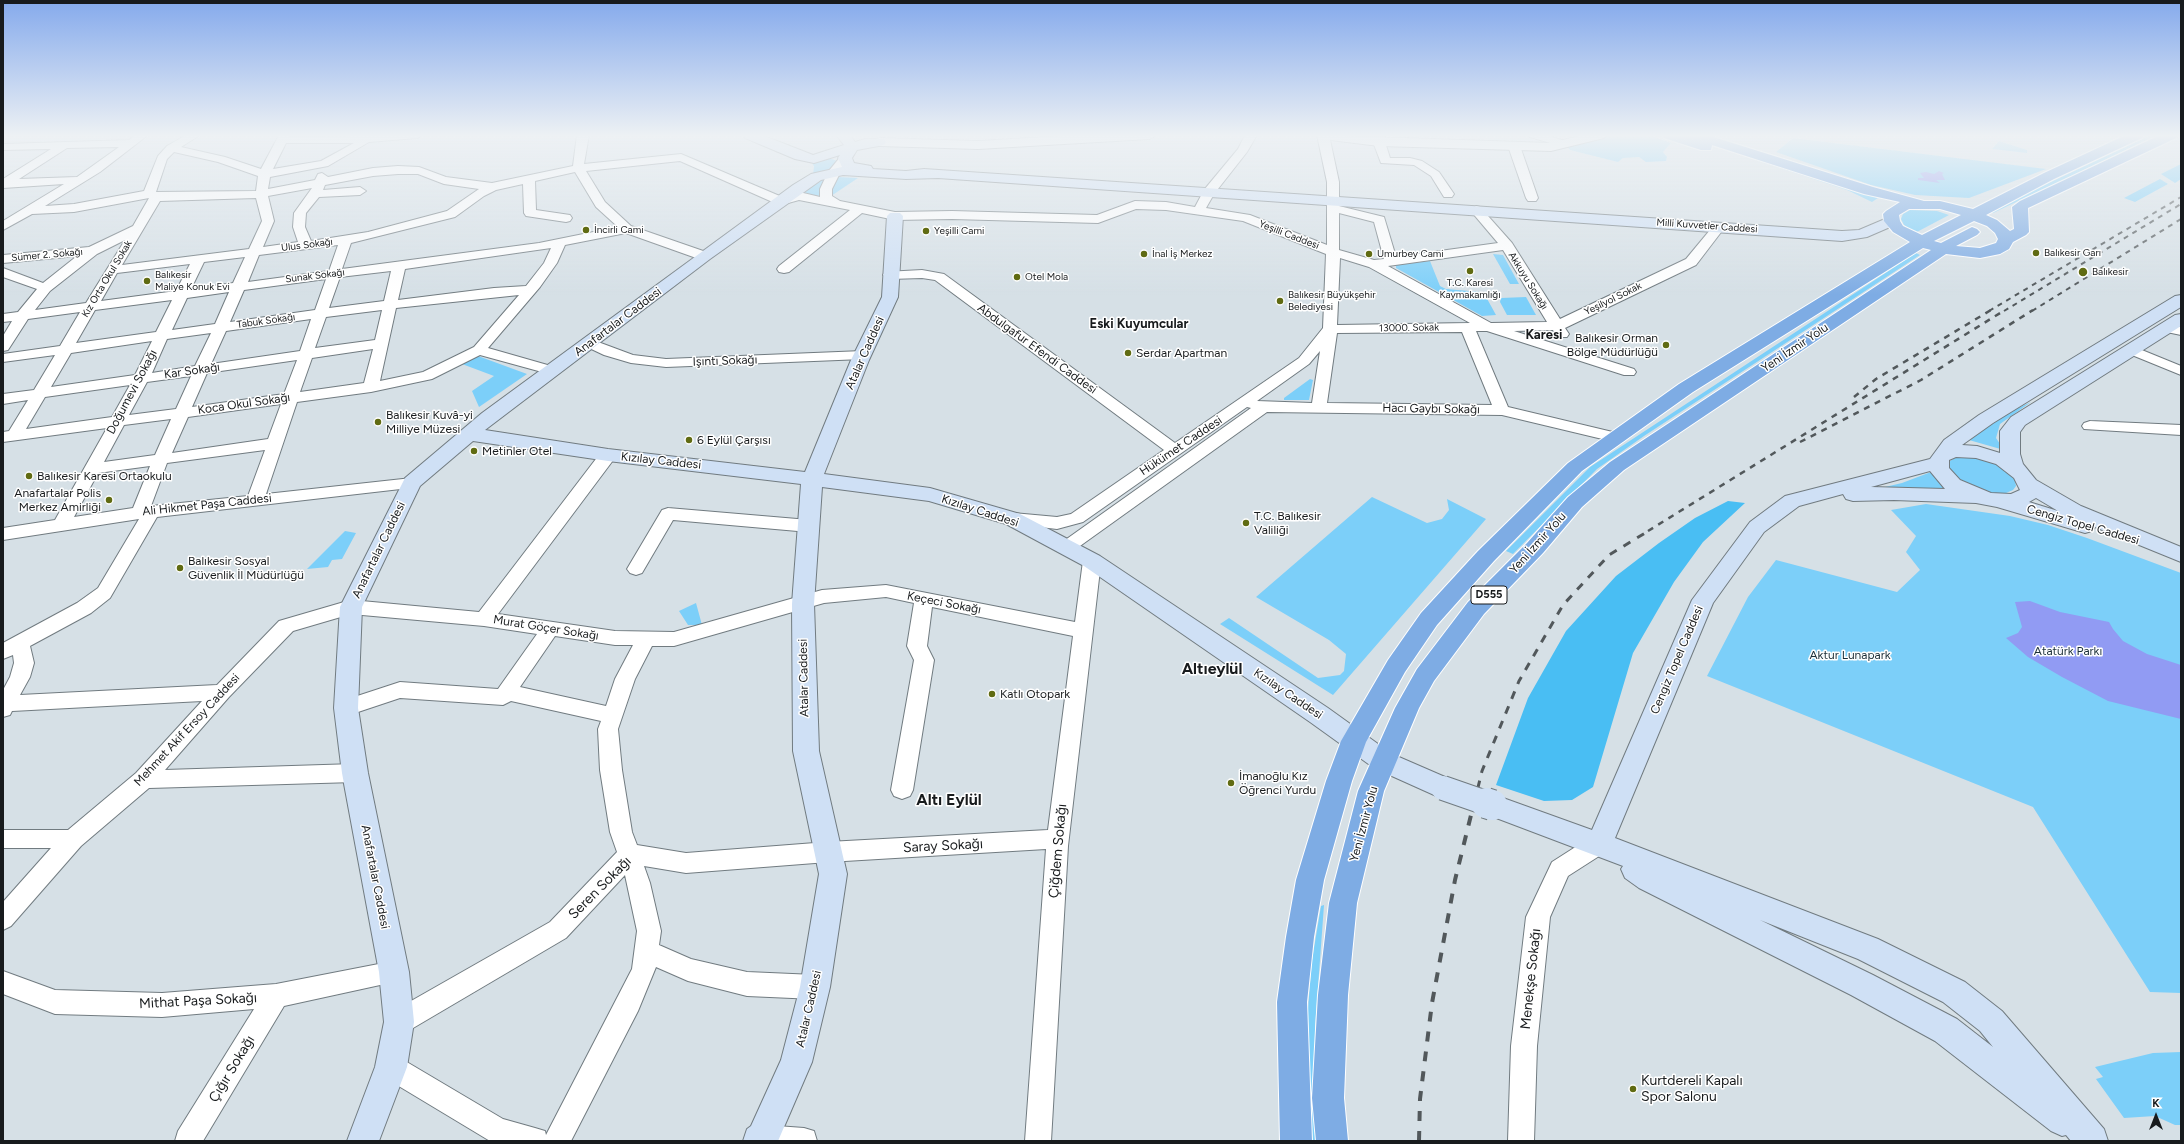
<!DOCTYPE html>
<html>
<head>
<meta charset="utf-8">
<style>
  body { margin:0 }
  #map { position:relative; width:2184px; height:1144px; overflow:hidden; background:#d6e0e6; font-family:Figtree,sans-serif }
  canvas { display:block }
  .frame { position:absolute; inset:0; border:4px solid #181b1d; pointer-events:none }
  .north { position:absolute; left:2136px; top:1096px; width:40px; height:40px; -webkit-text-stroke:3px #fff; paint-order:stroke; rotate:0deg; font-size:11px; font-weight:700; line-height:16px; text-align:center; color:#181b1d }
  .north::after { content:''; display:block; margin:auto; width:14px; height:18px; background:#181b1d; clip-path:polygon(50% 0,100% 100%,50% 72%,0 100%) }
</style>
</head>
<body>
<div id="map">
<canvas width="2184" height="1144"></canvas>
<div class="frame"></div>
<div class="north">K</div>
</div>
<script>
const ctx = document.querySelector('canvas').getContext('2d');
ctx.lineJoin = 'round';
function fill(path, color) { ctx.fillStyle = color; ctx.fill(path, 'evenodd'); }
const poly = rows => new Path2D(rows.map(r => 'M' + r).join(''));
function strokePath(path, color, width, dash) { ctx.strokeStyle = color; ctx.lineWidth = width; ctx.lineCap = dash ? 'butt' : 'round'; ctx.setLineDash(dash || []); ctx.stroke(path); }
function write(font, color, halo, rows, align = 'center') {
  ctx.font = font + ' Figtree,sans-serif'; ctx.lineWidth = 3; ctx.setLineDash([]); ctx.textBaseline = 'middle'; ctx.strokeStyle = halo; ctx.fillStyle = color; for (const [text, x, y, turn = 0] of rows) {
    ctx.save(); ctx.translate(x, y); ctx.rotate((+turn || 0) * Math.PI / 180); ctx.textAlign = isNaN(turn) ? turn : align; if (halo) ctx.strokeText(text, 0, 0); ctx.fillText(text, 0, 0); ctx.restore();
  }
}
const green = poly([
  [1611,135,1649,135,1671,143,1663,152,1667,157,1666,161,1646,162,1639,157,1623,158,1618,162,1570,150,1568,147],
  [2151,135,2155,136,1993,213,1989,211],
  [1793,138,2046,169,1969,198,1915,195,1871,185,1776,152],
  [1999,141,2021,148,2027,150,2027,153,1992,149],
  [829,158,837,161,832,169,813,175,814,166,811,162],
  [1755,158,1878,198,1872,202,1847,190,1753,159],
  [2181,164,2181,179,2175,183,2161,174],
  [825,177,819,196,801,193],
  [838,177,858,178,831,196,831,191],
  [2160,179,2168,184,2135,202,2124,198],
  [1910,210,1937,211,1949,215,1915,233,1904,225,1901,219,1903,214],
  [1916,253,1920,255,1644,436,1597,469,1513,554,1506,551,1590,467],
  [1493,254,1503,255,1519,284,1510,284],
  [1430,261,1440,286,1446,289,1480,292,1485,295,1496,315,1482,316,1396,268,1396,265],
  [1526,297,1536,315,1507,315,1500,302,1501,298],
  [478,356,527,374,479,407,472,391,494,376,462,364],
  [1310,379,1313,380,1309,400,1284,400,1284,398],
  [2031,402,2000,424,1996,438,2004,450,1969,440,2001,416],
  [1963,456,1973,457,1994,463,2011,474,2015,480,2016,486,2013,490,2006,493,1986,493,1955,479,1948,466,1950,461,1955,458],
  [1931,472,1955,491,1881,488,1902,483],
  [1372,497,1427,523,1442,519,1449,510,1447,499,1486,519,1333,695,1220,624,1229,618,1318,678,1340,675,1344,671,1346,654,1329,640,1256,597],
  [1926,504,2010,516,2048,525,2087,538,2181,573,2181,993,2150,992,2033,807,1707,676,1748,597,1776,560,1897,592,1920,570,1906,552,1916,536,1891,510],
  [345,531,356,533,342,559,332,560,328,567,307,569],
  [696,603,702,625,688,625,679,611],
  [1324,905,1315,1028,1317,1141,1307,1141,1307,1021,1312,960,1321,906],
  [2181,1052,2181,1125,2175,1125,2155,1116,2124,1118,2096,1079,2103,1077,2095,1067,2153,1053]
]);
const forest = poly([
  [1728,501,1745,503,1703,542,1674,582,1633,653,1593,787,1572,800,1544,801,1496,785,1528,698,1566,631,1616,576,1659,543,1695,518]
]);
const water = poly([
  [1939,171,1944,173,1942,174,1945,180,1936,180,1940,183,1918,180,1918,178,1924,178,1920,173,1926,172,1934,174],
  [2030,601,2060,612,2109,622,2113,629,2123,641,2147,654,2181,665,2181,719,2108,701,2062,677,2028,657,2006,638,2018,633,2022,627,2015,602]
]);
const minor = poly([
  [135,135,148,135,100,172,45,206,74,204,144,191,158,156,167,146,186,135,200,135,181,147,225,157,261,169,279,135,291,135,290,137,423,135,417,138,369,142,328,166,270,177,268,189,315,180,318,174,322,173,328,177,373,168,398,166,419,167,446,177,492,183,573,166,577,135,589,135,584,164,681,154,782,197,799,192,820,197,820,189,828,172,841,156,845,155,851,158,840,173,832,189,832,196,840,201,895,212,952,211,1097,215,1135,201,1166,202,1195,207,1204,190,1238,149,1245,135,1257,135,1247,152,1214,194,1206,208,1250,215,1327,245,1327,182,1317,135,1329,135,1339,182,1339,206,1384,217,1396,257,1498,243,1470,210,1476,206,1480,207,1512,243,1560,319,1686,259,1715,224,1719,223,1725,227,1696,265,1565,328,1569,334,1567,337,1557,337,1553,330,1514,331,1634,369,1636,372,1634,375,1624,375,1487,331,1476,331,1508,407,1621,434,1623,437,1621,440,1615,442,1502,415,1267,412,1073,551,1067,553,1061,551,1058,547,1061,543,1251,408,1247,407,1083,522,1057,529,1007,523,1004,519,1007,515,1013,513,1057,517,1071,514,1164,450,935,280,922,278,890,279,883,275,885,272,922,270,944,274,1175,443,1299,358,1323,328,1326,254,1243,221,1166,210,1136,209,1098,223,952,219,895,220,862,213,789,272,784,273,779,272,777,269,779,266,850,210,799,200,781,205,777,204,680,161,586,171,605,202,631,226,709,253,711,256,709,259,699,259,626,233,565,245,557,263,540,287,488,348,558,368,560,371,558,374,553,375,480,355,432,379,371,392,297,402,266,494,412,478,418,479,420,483,418,487,157,517,110,598,91,613,30,646,34,663,30,677,20,695,217,685,279,621,351,600,479,612,602,451,608,450,614,451,616,455,614,459,498,614,615,631,674,632,822,590,886,585,1075,622,1083,561,1086,557,1092,555,1098,557,1101,561,1068,846,1051,1141,1025,1141,1046,849,828,862,686,873,644,866,650,883,661,931,659,945,691,959,747,972,815,975,824,979,827,987,824,995,815,999,747,996,688,981,656,967,638,1011,571,1141,490,1141,382,1076,378,1067,382,1058,391,1054,400,1058,503,1119,535,1128,545,1131,546,1135,632,969,637,931,625,875,566,938,408,1031,399,1034,390,1031,386,1022,390,1013,550,922,617,852,610,832,600,770,598,729,601,721,511,701,503,705,400,698,346,716,339,714,336,708,339,702,400,682,498,689,537,634,484,626,351,614,293,631,229,697,165,770,355,764,362,767,366,773,362,779,355,782,149,788,81,846,11,926,3,930,3,902,51,848,3,848,3,830,68,830,136,773,202,701,12,711,10,715,3,717,3,690,10,677,14,663,13,655,3,659,3,643,77,603,98,588,139,519,3,540,3,528,55,520,107,428,3,442,3,432,9,431,28,400,3,404,3,394,34,390,55,355,3,362,3,354,60,346,80,312,28,319,8,350,3,351,3,336,12,321,3,322,3,314,18,312,37,289,3,277,3,268,43,283,77,256,3,263,3,255,89,247,133,226,149,198,74,212,32,214,3,230,3,221,64,184,3,188,3,179,51,149,3,150,3,144,129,140,135,135],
  [286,143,354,143,321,161,273,169,286,143],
  [119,147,77,177,19,179,67,148,119,147],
  [174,152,218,162,258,176,256,191,156,192,167,159,174,152],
  [575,172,596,207,618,227,539,243,342,269,351,243,455,217,484,196,496,190,523,184,524,213,526,216,566,222,570,221,572,218,570,215,536,210,535,181,575,172],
  [398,174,418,174,444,184,479,189,447,211,368,232,311,241,305,227,306,213,319,197,360,195,366,191,360,187,323,190,325,185,373,176,398,174],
  [312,188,294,213,293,227,298,242,263,247,274,221,268,196,312,188],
  [256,198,262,221,249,249,122,265,160,201,256,198],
  [1339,213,1374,222,1384,259,1374,260,1339,250,1339,213],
  [125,240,86,303,35,310,50,291,97,254,125,240],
  [338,245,329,271,248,282,259,255,338,245],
  [551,248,544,263,526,286,494,288,398,300,405,269,551,248],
  [1503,250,1547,322,1491,323,1388,266,1503,250],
  [245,257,233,283,191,289,204,262,245,257],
  [1340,258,1369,267,1470,323,1337,325,1340,258],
  [190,264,176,291,101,301,117,273,190,264],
  [391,271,384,301,329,308,340,277,391,271],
  [326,279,315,310,230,322,244,290,326,279],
  [229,292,215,324,172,330,187,298,229,292],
  [519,295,474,347,423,372,380,381,396,308,519,295],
  [172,300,156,332,76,343,95,310,172,300],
  [382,310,375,340,315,348,326,317,382,310],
  [311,319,300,351,211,364,226,331,311,319],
  [1462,332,1492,405,1327,403,1337,333,1462,332],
  [211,333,195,366,152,373,167,339,211,333],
  [152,341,135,375,51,387,71,353,152,341],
  [373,349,364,383,300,392,312,358,373,349],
  [1320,351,1312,403,1257,401,1309,364,1320,351],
  [297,360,284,394,192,407,207,373,297,360],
  [191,376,176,409,129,415,147,382,191,376],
  [130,385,112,417,26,429,45,397,130,385],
  [281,404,268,439,172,453,188,417,281,404],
  [171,419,155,455,104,462,124,425,171,419],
  [265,450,248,496,151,506,167,463,265,450],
  [150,466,133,508,74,517,98,473,150,466],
  [886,597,914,603,907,646,914,660,891,790,894,796,902,799,910,796,913,790,934,660,927,646,932,607,1073,636,1048,830,828,842,686,853,637,845,632,832,622,770,618,729,635,679,652,646,674,646,824,603,886,597],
  [555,636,615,645,633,645,615,679,606,706,520,687,555,636],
  [1528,135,1546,135,1568,142,1570,144,1564,147,1530,137,1528,135],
  [1379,139,1385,142,1390,158,1410,158,1422,161,1439,172,1454,194,1452,197,1444,197,1431,176,1414,165,1381,163,1373,142,1379,139],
  [1514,143,1520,146,1538,198,1536,201,1528,201,1526,198,1508,146,1514,143],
  [2167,324,2181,327,2181,335,2162,331,2160,328,2167,324],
  [590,339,633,355,666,359,863,351,868,352,870,355,868,358,863,359,666,367,631,363,604,355,585,346,583,343,585,340,590,339],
  [2132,346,2181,366,2181,375,2127,353,2125,350,2127,347,2132,346],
  [2090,421,2181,425,2181,435,2084,429,2082,426,2084,423,2090,421],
  [668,508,809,520,815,522,818,526,815,530,809,532,673,520,642,573,636,575,630,573,627,569,662,510,668,508],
  [1599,834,1607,837,1610,844,1607,851,1568,876,1550,917,1537,1046,1534,1141,1508,1141,1511,1046,1526,917,1552,862,1591,837,1599,834],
  [394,961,403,964,406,972,403,980,284,1006,203,1141,175,1141,178,1131,254,1009,162,1017,55,1014,3,994,3,971,55,990,162,993,276,984,394,961],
  [763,1125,804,1128,814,1131,817,1141,751,1141,750,1138,754,1129,763,1125]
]);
const tertiary = poly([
  [1079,135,1157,135,1150,139,978,149,879,146,872,142,879,138,978,141,1079,135],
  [1315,135,1551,143,1583,135,1606,135,1604,138,1551,151,1379,146,1322,139,1315,135]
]);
const secondary = poly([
  [743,135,762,135,813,155,844,145,836,135,850,135,855,142,865,139,884,139,886,142,884,145,857,150,852,158,854,163,871,166,873,169,906,171,924,169,1842,231,1859,230,1892,216,1897,218,1900,221,1897,224,1867,237,1842,241,938,178,906,179,843,175,821,180,710,259,485,430,608,449,805,472,851,360,882,297,887,216,890,213,900,213,903,216,898,297,869,360,824,474,930,488,1020,514,1100,556,1328,708,1392,754,1452,780,1456,788,1452,796,1443,799,1374,768,1310,722,1084,566,1006,524,929,501,822,487,814,604,819,751,847,874,830,987,812,1062,778,1141,743,1141,747,1129,751,1126,781,1060,800,987,819,874,793,751,792,604,801,484,608,461,473,441,420,486,362,607,358,708,368,773,409,972,414,1022,407,1067,379,1141,347,1141,375,1067,384,1022,379,972,342,773,334,708,340,607,405,478,482,413,793,185,811,174,842,167,838,158,840,155,814,163,795,159,745,138,743,135],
  [2181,295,2181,307,1993,423,1962,445,1977,446,2000,453,2000,431,2011,417,2175,315,2181,314,2181,326,2025,425,2020,432,2020,454,2023,464,2036,480,2081,506,2181,547,2181,562,2095,527,2092,531,2085,533,1997,507,1976,503,1894,500,1853,501,1846,499,1843,494,1799,506,1764,532,1713,603,1615,838,1878,939,1965,982,2002,1011,2104,1129,2108,1141,2071,1141,2066,1135,2062,1136,2051,1131,1935,1041,1851,995,1639,888,1625,878,1621,869,1623,866,1483,813,1479,805,1483,797,1492,794,1592,830,1692,600,1750,522,1785,496,1930,459,1944,440,1979,415,2175,296,2181,295],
  [1956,457,1976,458,1996,464,2014,478,2020,490,2011,494,1991,493,1960,480,1949,468,1949,460,1956,457],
  [1930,471,1945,489,1871,487,1930,471],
  [2036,498,2058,511,2029,502,2036,498],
  [1760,920,1858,959,1943,1002,1980,1031,1993,1047,1957,1019,1873,975,1760,920]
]);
const trunk = poly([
  [1662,135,1707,135,1873,187,1924,201,1940,201,1973,209,2044,173,2126,135,2144,135,2142,138,2054,179,1986,215,1997,220,2010,231,2014,229,2012,207,2020,201,2160,135,2178,135,2176,138,2028,208,2029,232,2026,235,2013,242,2009,249,2000,254,1980,258,1946,254,1624,470,1582,507,1543,553,1484,614,1434,681,1419,708,1384,791,1357,903,1348,995,1344,1098,1348,1141,1316,1141,1312,1098,1318,995,1329,903,1358,791,1395,708,1417,669,1468,602,1527,543,1568,497,1610,462,1931,250,1923,248,1693,392,1582,471,1494,561,1437,625,1405,672,1366,742,1352,781,1324,880,1314,937,1307,1002,1312,1141,1280,1141,1277,1002,1286,937,1296,880,1326,781,1341,741,1388,660,1421,613,1478,551,1568,463,1679,384,1910,242,1893,232,1884,221,1883,214,1886,211,1900,202,1864,194,1712,145,1711,150,1701,150,1664,138,1662,135],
  [1909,209,1940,209,1961,215,1922,235,1903,226,1900,221,1899,215,1909,209],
  [1974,221,1987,226,1995,233,1998,239,1996,243,1980,248,1956,246,1977,235,1980,232,1977,229,1972,227,1941,243,1934,241,1974,221]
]);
const railFar3 = poly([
  [1989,311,2181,197],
  [2004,311,2181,204],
  [2032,311,2181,219]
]);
const railFar2 = poly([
  [1854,397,1876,379,1991,310],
  [1800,442,1921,380,2033,310],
  [1648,531,2005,310]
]);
const railFar1 = poly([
  [1474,804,1482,771,1519,681,1563,605,1609,555,1650,530]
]);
const rail = poly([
  [1419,1141,1420,1099,1432,1003,1455,880,1474,803]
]);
const secondaryBridgeFar1 = poly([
  [1443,788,1489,804]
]);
const secondaryBridge = poly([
  [1486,803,1492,805]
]);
const markers = [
  [586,230,4,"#606b12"],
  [926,231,4,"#606b12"],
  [2036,253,4,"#606b12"],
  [1144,254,4,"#606b12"],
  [1369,254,4,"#606b12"],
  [1470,271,4,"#606b12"],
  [2083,272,5,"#606b12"],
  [1017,277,4,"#606b12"],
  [147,281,4,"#606b12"],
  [1280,301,4,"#606b12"],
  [1666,345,4,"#606b12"],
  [1128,353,4,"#606b12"],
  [378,422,4,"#606b12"],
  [689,440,4,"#606b12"],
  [474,451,4,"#606b12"],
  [29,476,4,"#606b12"],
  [109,500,4,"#606b12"],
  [1246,523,4,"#606b12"],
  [180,568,4,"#606b12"],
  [992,694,4,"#606b12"],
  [1231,783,4,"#606b12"],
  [1633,1089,4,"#606b12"]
];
const farStreetnames = [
  ["Milli Kuvvetler Caddesi",1707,226,4],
  ["Yeşilli Caddesi",1289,235,21],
  ["Ulus Sokağı",307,245,-7],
  ["Sümer 2. Sokağı",47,255,-5],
  ["Sunak Sokağı",315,276,-7],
  ["Kız Orta Okul Sokak",107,279,-59],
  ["Akkuyu Sokağı",1528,281,58],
  ["Yeşilyol Sokak",1613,299,-26],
  ["Tabuk Sokağı",266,321,-8],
  ["13000. Sokak",1409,328,-1]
];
const farPoinames = [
  ["İncirli Cami",594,230],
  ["Yeşilli Cami",934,231],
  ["Balıkesir Garı",2044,253],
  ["İnal İş Merkez",1152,254],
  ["Umurbey Cami",1377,254],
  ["Balıkesir",2092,272],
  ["Balıkesir",155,275],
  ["Maliye Konuk Evi",155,287],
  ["Otel Mola",1025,277],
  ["T.C. Karesi",1470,283,"center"],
  ["Kaymakamlığı",1470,295,"center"],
  ["Balıkesir Büyükşehir",1288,295],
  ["Belediyesi",1288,307]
];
const shields = [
  [1489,595,36]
];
const shieldNames = [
  ["D555",1489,595]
];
const streetNames = [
  ["Anafartalar Caddesi",618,322,-37],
  ["Yeni İzmir Yolu",1795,348,-34],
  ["Abdulgafur Efendi Caddesi",1037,349,36],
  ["Atalar Caddesi",865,353,-66],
  ["Işıntı Sokağı",725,361,-2],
  ["Kar Sokağı",192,371,-8],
  ["Doğumevi Sokağı",132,392,-62],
  ["Koca Okul Sokağı",244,404,-8],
  ["Hacı Gaybı Sokağı",1431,409,1],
  ["Hükümet Caddesi",1181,446,-34],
  ["Kızılay Caddesi",661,461,6],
  ["Ali Hikmet Paşa Caddesi",207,505,-6],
  ["Kızılay Caddesi",980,511,18],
  ["Cengiz Topel Caddesi",2083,525,16],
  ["Yeni İzmir Yolu",1538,543,-48],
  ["Anafartalar Caddesi",379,550,-64],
  ["Keçeci Sokağı",944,603,11],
  ["Murat Göçer Sokağı",546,628,9],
  ["Cengiz Topel Caddesi",1677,660,-67],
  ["Atalar Caddesi",804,678,-91],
  ["Kızılay Caddesi",1288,694,34],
  ["Mehmet Akif Ersoy Caddesi",187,730,-47],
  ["Yeni İzmir Yolu",1364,824,-75],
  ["Anafartalar Caddesi",375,877,79],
  ["Atalar Caddesi",809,1009,-77]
];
const poiNames = [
  ["Balıkesir Orman",1658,338,"right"],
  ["Bölge Müdürlüğü",1658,352,"right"],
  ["Serdar Apartman",1136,353],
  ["Balıkesir Kuvâ-yi",386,415],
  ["Milliye Müzesi",386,429],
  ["6 Eylül Çarşısı",697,440],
  ["Metinler Otel",482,451],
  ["Balıkesir Karesi Ortaokulu",37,476],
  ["Anafartalar Polis",101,493,"right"],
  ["Merkez Amirliği",101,507,"right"],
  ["T.C. Balıkesir",1254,516],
  ["Valiliği",1254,530],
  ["Balıkesir Sosyal",188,561],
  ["Güvenlik İl Müdürlüğü",188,575],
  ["Katlı Otopark",1000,694],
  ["İmanoğlu Kız",1239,776],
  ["Öğrenci Yurdu",1239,790]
];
const parkNames = [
  ["Atatürk Parkı",2068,651],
  ["Aktur Lunapark",1850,655]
];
const farDistrictnames = [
  ["Eski Kuyumcular",1139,324],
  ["Karesi",1544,335]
];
const nearStreetnames = [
  ["Saray Sokağı",943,846,-3],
  ["Çiğdem Sokağı",1058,851,-85],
  ["Seren Sokağı",600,888,-45],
  ["Menekşe Sokağı",1531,979,-84],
  ["Mithat Paşa Sokağı",198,1001,-3],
  ["Çığır Sokağı",232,1069,-59]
];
const nearPoinames = [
  ["Kurtdereli Kapalı",1641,1081],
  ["Spor Salonu",1641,1097]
];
const districtNames = [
  ["Altıeylül",1212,669],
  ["Altı Eylül",949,800]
];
fill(green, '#7ccff9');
fill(forest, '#49bef3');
fill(water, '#919bf3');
strokePath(minor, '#717b80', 2);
strokePath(tertiary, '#717b80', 2);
strokePath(secondary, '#717b80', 2);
strokePath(trunk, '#fff', 2);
fill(minor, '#fff');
fill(tertiary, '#fff');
fill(secondary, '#cfe0f5');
fill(trunk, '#7eace4');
strokePath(railFar3, '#52585b', 2, [5, 5]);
strokePath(railFar2, '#52585b', 2.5, [6, 6]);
strokePath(railFar1, '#52585b', 3, [8, 8]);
strokePath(rail, '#52585b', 4, [10, 10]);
strokePath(secondaryBridgeFar1, '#717b80', 26, []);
strokePath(secondaryBridge, '#717b80', 32, []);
strokePath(secondaryBridgeFar1, '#cfe0f5', 24);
strokePath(secondaryBridge, '#cfe0f5', 30);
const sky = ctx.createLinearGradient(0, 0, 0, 295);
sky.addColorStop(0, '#85aaec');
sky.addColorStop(0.46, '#edf1f4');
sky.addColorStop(1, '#edf1f400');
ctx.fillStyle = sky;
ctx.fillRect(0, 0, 2184, 295);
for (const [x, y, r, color] of markers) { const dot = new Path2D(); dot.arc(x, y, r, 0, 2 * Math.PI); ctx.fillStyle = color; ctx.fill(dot); strokePath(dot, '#fff', 1.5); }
write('10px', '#181b1d', '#fff', farStreetnames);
write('10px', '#181b1d', '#fff', farPoinames, 'left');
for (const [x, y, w] of shields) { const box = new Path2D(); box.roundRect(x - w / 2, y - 9, w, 18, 3); ctx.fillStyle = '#fff'; ctx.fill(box); strokePath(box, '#181b1d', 1); }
write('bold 11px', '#181b1d', null, shieldNames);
write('12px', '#181b1d', '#fff', streetNames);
write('12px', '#181b1d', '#fff', poiNames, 'left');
write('12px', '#1b2f39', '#fff', parkNames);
write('bold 13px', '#181b1d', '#fff', farDistrictnames);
write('14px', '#181b1d', '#fff', nearStreetnames);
write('14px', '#181b1d', '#fff', nearPoinames, 'left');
write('bold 16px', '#181b1d', '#fff', districtNames);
</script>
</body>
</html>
